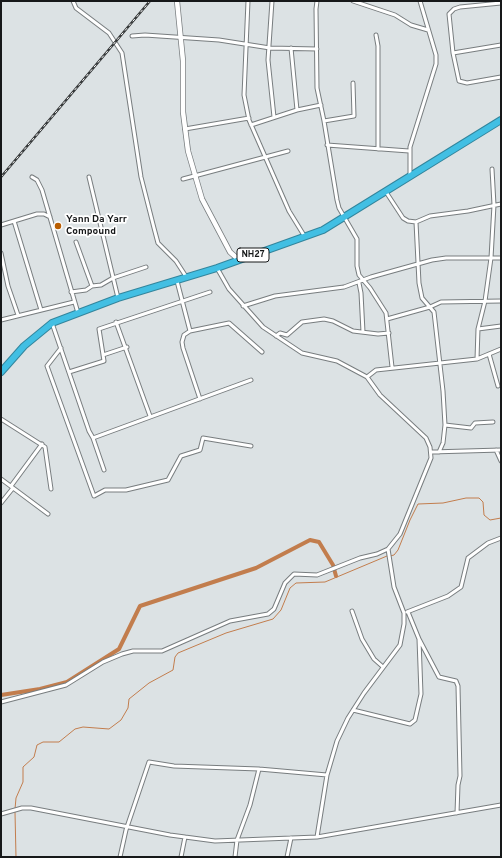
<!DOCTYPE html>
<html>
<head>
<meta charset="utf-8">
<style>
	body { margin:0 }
	#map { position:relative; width:502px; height:858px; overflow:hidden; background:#dce2e4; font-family:Overpass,sans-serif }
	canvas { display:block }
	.frame { position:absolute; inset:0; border:2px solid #161819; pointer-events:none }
</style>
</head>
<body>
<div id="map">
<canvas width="502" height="858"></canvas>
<div class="frame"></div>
</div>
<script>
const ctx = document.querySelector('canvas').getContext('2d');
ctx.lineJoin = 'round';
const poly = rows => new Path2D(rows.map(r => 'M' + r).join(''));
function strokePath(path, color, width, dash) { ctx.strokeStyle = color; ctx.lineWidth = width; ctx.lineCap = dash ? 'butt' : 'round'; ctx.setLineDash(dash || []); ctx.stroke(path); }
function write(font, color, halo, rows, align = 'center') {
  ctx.font = font + ' Overpass,sans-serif'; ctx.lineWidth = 3.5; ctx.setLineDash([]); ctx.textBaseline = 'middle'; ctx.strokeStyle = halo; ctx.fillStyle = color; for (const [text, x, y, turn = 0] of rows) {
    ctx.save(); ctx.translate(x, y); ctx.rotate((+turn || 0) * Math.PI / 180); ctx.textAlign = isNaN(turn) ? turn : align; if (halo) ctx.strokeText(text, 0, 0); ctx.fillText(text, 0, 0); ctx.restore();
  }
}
const stream = poly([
	[390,556,394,555,398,550,410,520,418,504,443,503,466,498,479,498,483,502,484,515,490,520,501,518],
	[15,809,16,798,23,782,23,767,34,757,37,745,43,742,59,742,75,729,83,727,109,729,121,720,128,708,129,699,149,683,173,670,175,657,178,653,226,633,273,619,281,610,290,588,296,583,325,582,387,556],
	[15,812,16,857]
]);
const canal = poly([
	[1,695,40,689,67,682,119,649,140,606,256,568,310,540,319,542,333,565,336,576]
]);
const street = poly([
	[73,1,76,8,109,33,122,53,141,177,154,228,158,243,176,261,187,278],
	[248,1,244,95,249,120,289,211,305,237],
	[272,1,268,60,274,117],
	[317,1,316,9,317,88,324,121,337,200,339,208,357,239,357,266,359,275,370,288,386,313,392,367],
	[353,1,395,15,411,25,428,30],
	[501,3,460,7,454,9,449,14,453,53,459,81,467,83,501,77],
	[376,35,378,46,378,149],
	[132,36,145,35,219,40,270,48,317,49],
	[291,48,297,110],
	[453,53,501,45],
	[324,121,354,116,353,83],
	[251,125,297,110,321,105],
	[185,129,249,118],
	[327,145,409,151],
	[32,177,37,180,42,190,78,313],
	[89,177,118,298],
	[410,177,410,147,436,64,436,55,420,1],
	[183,179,288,151],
	[386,192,403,218,408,221,416,222,430,216,468,211,501,204],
	[14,221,41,310],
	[416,222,419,283,422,298,434,312,443,391,445,425,443,443,439,452],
	[1,225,37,214,44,214,50,217],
	[76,242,92,286,101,285,113,278,146,267],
	[1,253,8,286,18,315],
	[177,281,190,331],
	[359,283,361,293,363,332],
	[71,292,86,290,92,286],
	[243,306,275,296,344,287,371,277,432,260,446,258,501,258],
	[387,319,430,307,441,302,501,301],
	[1,320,74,302],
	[116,322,150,416],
	[52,323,89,431,93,438,104,470],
	[478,329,501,326],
	[276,336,280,333,287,335,302,322,324,319,333,321,353,331,378,334,389,333],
	[61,348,47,366,94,496,105,490,126,490,168,480,181,456,200,450,203,438,251,446],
	[489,354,498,386],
	[103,355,127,347],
	[477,359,478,329,485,301,491,258,494,205,492,169],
	[69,372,104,361,99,329,210,292],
	[367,377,376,370,477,359,501,349],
	[200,399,183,348,182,342,184,335,190,331,229,323,262,352],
	[1,419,45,447,51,489],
	[445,425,471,428,475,423,493,422],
	[93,438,251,380],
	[496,450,501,461],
	[431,452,501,450],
	[1,479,48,514],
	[11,486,42,444],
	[1,503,13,488],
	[352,611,362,639,374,659,383,667],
	[407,612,448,596,461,587,468,558,488,543,501,538],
	[419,639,439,677,456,681,458,686,460,776,458,785,457,813],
	[1,702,66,685,103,662,122,654,133,651,162,651,230,621,268,614,274,609,285,583,294,574,317,575,360,558,377,554,388,549,400,534,431,458,430,447,426,438,380,395,367,377,337,361,302,353,263,327,229,289,217,268],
	[353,710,410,724,415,720,421,694,419,639,408,612],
	[1,814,22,808,31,808,170,835,215,841,317,837,501,805],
	[317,837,327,775,337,741,348,718,364,693,400,645,404,624,404,613,394,587,388,549],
	[120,857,126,830,149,762,174,766,259,769,327,775],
	[181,857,185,837],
	[235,857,237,840,250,805,259,769],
	[287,857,291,838]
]);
const secondary = poly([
	[177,1,183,61,183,112,188,151,202,199,230,252,239,260]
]);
const highway = poly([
	[1,372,24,346,52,323,118,298,217,268,323,230,501,120]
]);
const rail = poly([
	[1,177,150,1]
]);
const markers = [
	[58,226,4,"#b95e02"]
];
const shields = [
	[253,255,32]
];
const shieldNames = [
	["NH27",253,255]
];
const poiNames = [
	["Yann Da Yarr",66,220],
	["Compound",66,232]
];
strokePath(stream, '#c27d4d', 1);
strokePath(canal, '#c27d4d', 4);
strokePath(street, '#787d7f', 5);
strokePath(secondary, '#787d7f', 6);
strokePath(highway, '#33859c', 8);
strokePath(street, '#fff', 3);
strokePath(secondary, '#fff', 4.5);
strokePath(highway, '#42bfe3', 6);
strokePath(rail, '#353839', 2.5);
strokePath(rail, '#fff', 1, [3]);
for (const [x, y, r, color] of markers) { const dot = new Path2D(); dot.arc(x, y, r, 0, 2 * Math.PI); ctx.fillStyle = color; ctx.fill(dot); strokePath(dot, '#fff', 1.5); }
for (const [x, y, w] of shields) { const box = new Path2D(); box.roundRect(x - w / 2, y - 7, w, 14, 3); ctx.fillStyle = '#fff'; ctx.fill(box); strokePath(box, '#161819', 1); }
write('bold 9px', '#161819', null, shieldNames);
write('bold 10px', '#161819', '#fff', poiNames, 'left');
</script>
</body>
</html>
